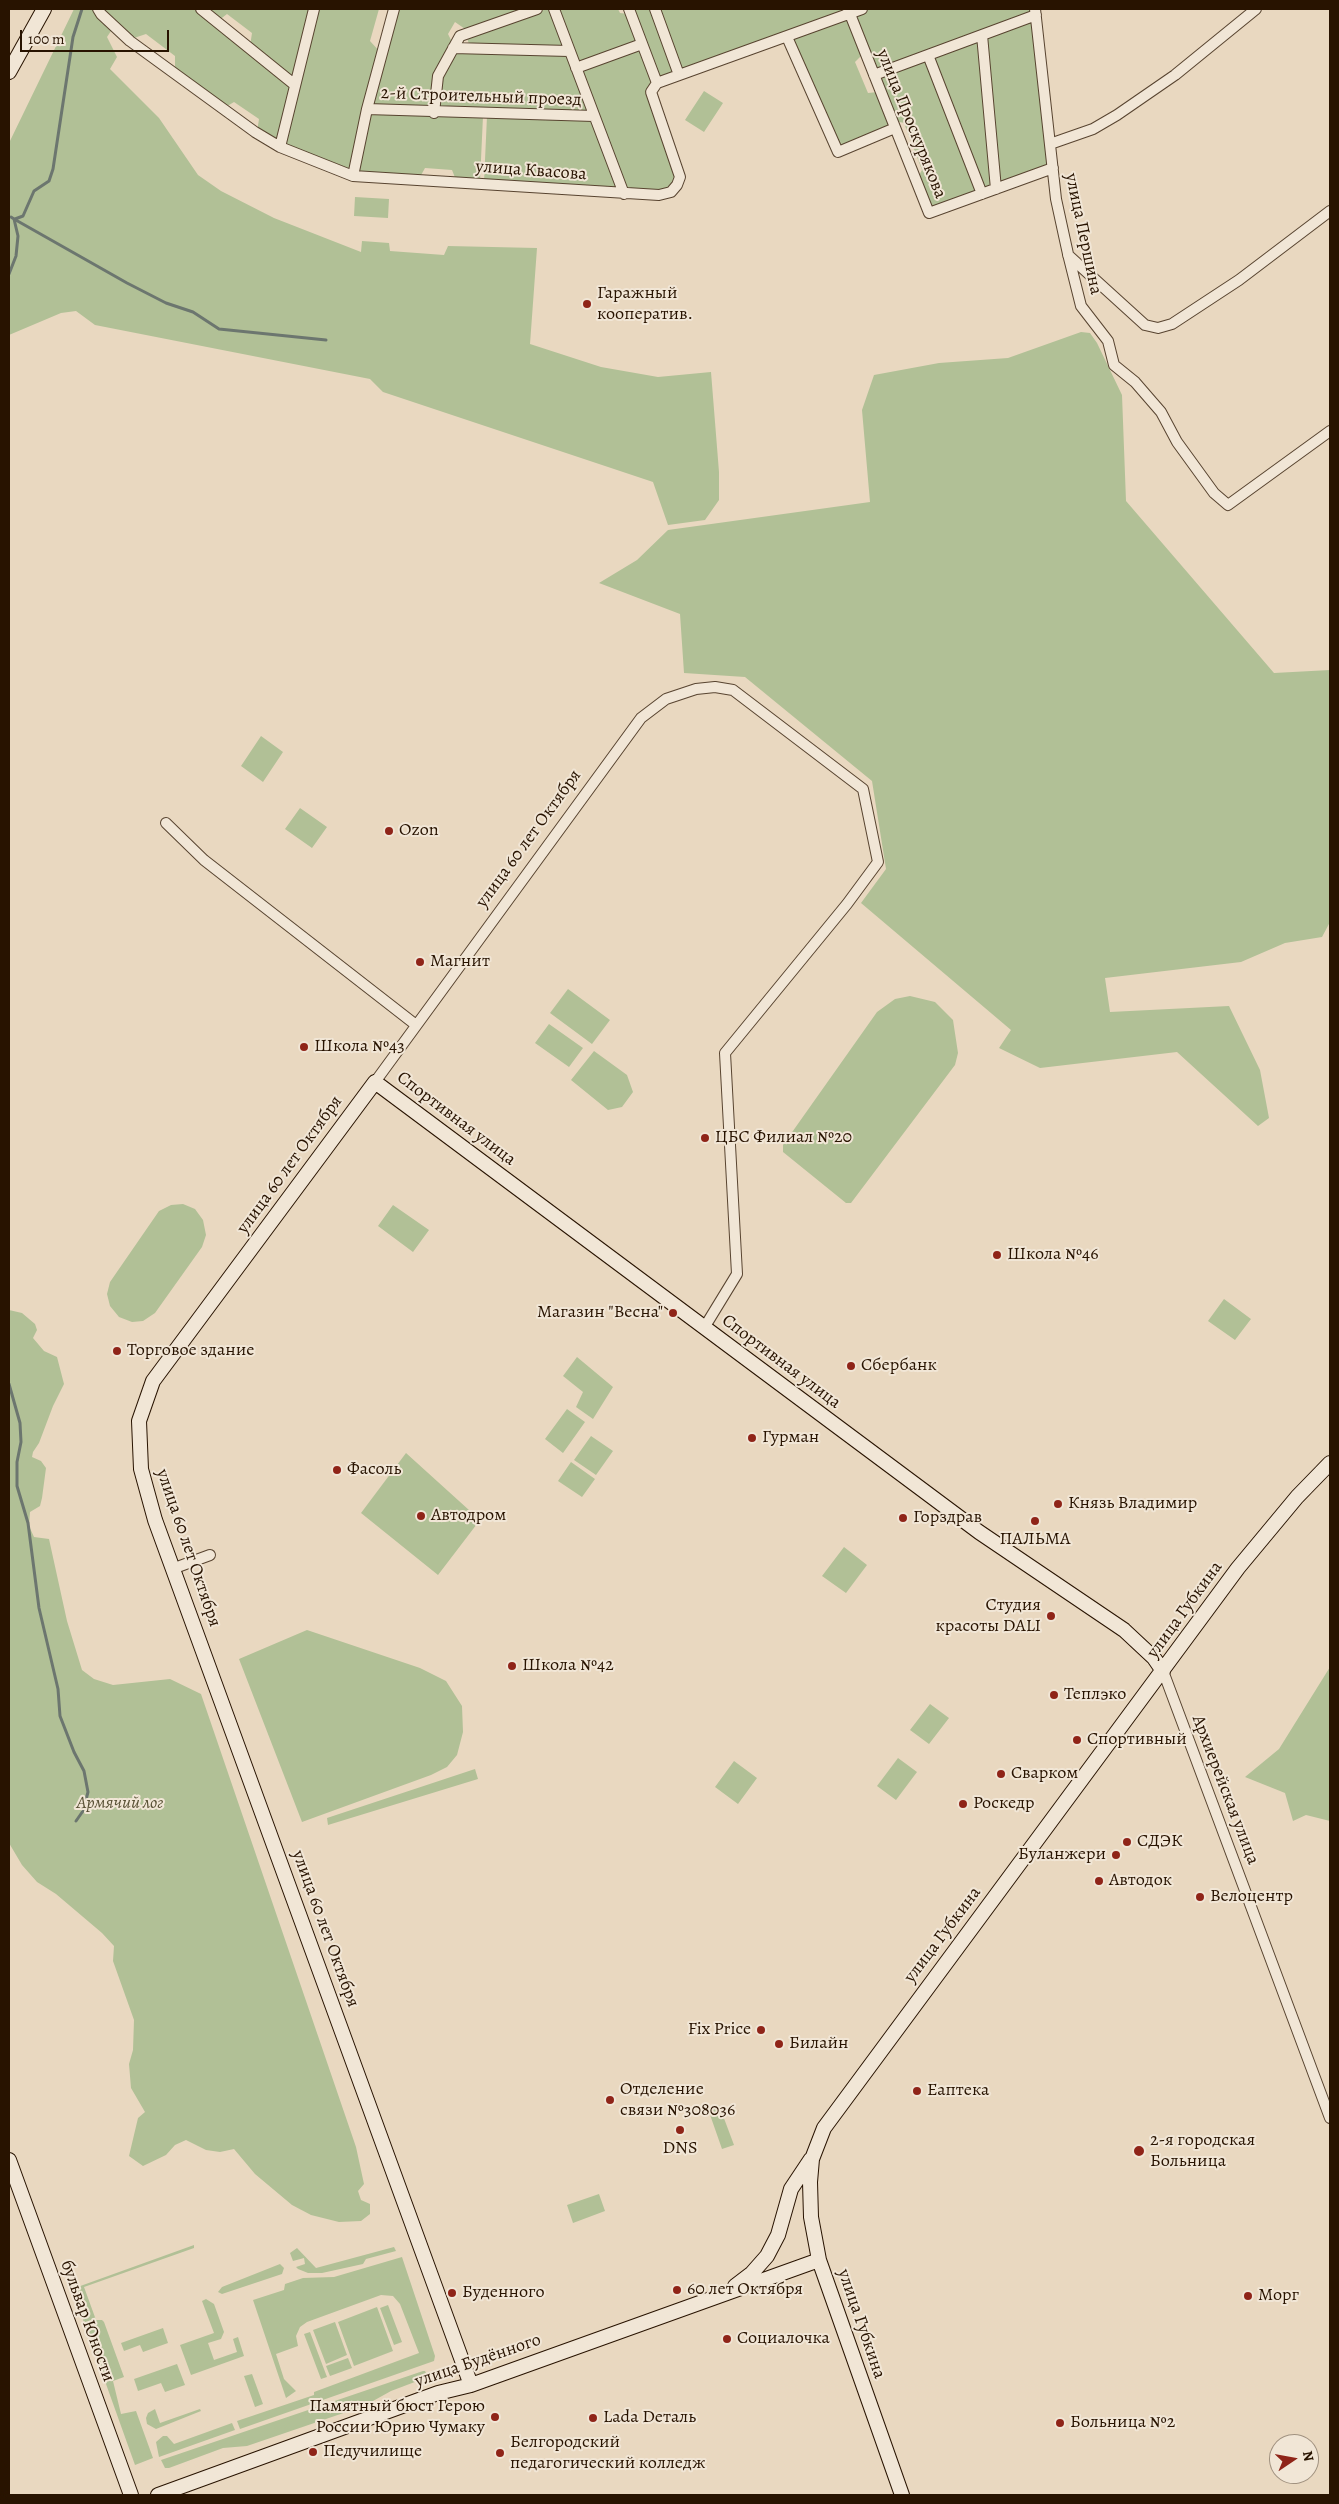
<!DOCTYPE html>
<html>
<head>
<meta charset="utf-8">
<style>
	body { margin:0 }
	#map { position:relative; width:1339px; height:2504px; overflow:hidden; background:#e9d8c0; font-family:Alegreya,serif }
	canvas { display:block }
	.frame { position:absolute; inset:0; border:10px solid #281300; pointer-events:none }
	.north { position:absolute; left:1269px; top:2434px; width:50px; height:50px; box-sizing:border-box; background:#f1e6d6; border:1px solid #a19280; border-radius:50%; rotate:78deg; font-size:14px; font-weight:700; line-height:20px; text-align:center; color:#281300 }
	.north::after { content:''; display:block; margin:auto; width:18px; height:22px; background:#8f2418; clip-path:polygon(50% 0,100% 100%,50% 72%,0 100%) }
	.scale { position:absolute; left:20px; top:30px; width:149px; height:22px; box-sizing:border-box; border:2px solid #281300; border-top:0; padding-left:6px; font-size:15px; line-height:18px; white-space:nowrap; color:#281300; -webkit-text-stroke:4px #f1e6d6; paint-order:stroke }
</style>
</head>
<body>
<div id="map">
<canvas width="1339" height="2504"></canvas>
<div class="frame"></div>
<div class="north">N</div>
<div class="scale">100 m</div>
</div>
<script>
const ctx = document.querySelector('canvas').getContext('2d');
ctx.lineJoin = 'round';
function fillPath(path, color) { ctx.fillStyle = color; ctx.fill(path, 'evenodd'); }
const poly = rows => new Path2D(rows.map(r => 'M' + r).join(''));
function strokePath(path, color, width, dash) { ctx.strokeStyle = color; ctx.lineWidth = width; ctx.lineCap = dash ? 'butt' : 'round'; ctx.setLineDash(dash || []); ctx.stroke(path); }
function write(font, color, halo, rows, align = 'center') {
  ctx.font = font + ' Alegreya,serif'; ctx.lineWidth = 4; ctx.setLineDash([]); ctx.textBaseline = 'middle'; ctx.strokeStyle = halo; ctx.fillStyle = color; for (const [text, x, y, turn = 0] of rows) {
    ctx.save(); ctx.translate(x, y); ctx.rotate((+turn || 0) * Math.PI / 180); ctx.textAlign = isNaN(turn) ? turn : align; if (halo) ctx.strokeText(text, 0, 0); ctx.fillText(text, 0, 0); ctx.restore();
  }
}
const green = poly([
	[74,9,97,9,113,28,107,37,117,57,110,69,159,118,198,175,221,191,274,218,361,252,362,241,389,243,390,251,444,255,448,246,537,248,530,344,601,367,658,377,711,372,719,472,719,500,705,520,668,525,653,482,383,392,370,379,95,325,76,311,61,313,9,335,9,143],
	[100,9,199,9,294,85,279,145,257,132,259,119,234,102,224,108,175,72,175,56,146,34,131,39],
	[204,9,310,9,295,83,250,46,252,33,227,14,218,21],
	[317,9,379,9,370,41,381,53,351,171,284,145],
	[395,9,532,9,468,31,455,22,448,34,453,44,432,111,369,108],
	[546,9,551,9,566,47,469,44,467,38],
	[557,9,618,9,620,13,628,14,639,42,578,64],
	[631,9,653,9,677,74,658,81],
	[662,9,845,9,846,12,680,73,657,10],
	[868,9,1032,9,1033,13,876,72,853,15],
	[848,16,863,54,855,62,868,93,878,92,892,127,840,148,790,38],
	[1034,18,1049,167,997,186,984,37],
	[979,40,992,188,984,191,934,57],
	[641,47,654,83,649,92,678,177,670,191,625,190,580,69],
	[455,50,569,54,591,114,436,111,440,76],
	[927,57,979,193,931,209,918,177,922,170,904,123,896,121,878,76],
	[704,91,723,103,704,132,685,120],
	[369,112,483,116,480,181,456,180,452,170,425,168,420,177,356,173],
	[487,116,593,118,620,190,484,182],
	[355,197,389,199,388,218,354,216],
	[1081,332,1090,333,1097,343,1122,395,1126,501,1274,673,1330,670,1330,922,1322,937,1285,943,1241,962,1105,978,1110,1012,1229,1006,1260,1070,1269,1118,1258,1126,1177,1052,1040,1068,999,1048,1011,1030,861,903,886,869,872,781,745,677,684,673,680,614,599,583,637,560,668,530,870,502,862,410,874,375,939,363,1008,358],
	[261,736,283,752,263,782,241,766],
	[300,808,327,827,312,848,285,829],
	[568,989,610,1020,592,1044,550,1013],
	[910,996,935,1002,953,1020,958,1053,955,1065,851,1203,846,1203,783,1152,783,1145,877,1012,895,999],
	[549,1024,583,1048,569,1067,535,1043],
	[594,1051,627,1075,633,1092,622,1107,608,1110,571,1080],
	[183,1204,195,1209,203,1220,206,1235,202,1247,155,1313,143,1321,132,1322,119,1317,110,1306,107,1294,110,1282,159,1211,171,1205],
	[393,1205,429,1230,413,1252,378,1226],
	[1224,1299,1251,1319,1235,1340,1208,1321],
	[9,1310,22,1313,35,1324,37,1330,33,1338,44,1351,57,1357,64,1384,53,1406,39,1443,33,1452,32,1457,41,1461,46,1468,42,1498,40,1506,30,1512,29,1526,34,1537,49,1539,67,1621,82,1670,94,1679,113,1685,170,1679,201,1694,356,2147,364,2184,358,2191,361,2200,370,2204,370,2214,361,2221,339,2222,311,2215,292,2205,255,2174,234,2149,220,2152,206,2150,186,2140,175,2145,166,2155,143,2166,129,2156,138,2118,145,2112,131,2088,129,2064,133,2050,134,2020,113,1961,114,1946,102,1933,56,1894,37,1882,22,1865,9,1843],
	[577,1357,613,1387,593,1419,576,1407,583,1392,563,1376],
	[567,1409,585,1422,563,1453,545,1439],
	[591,1436,613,1451,596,1475,574,1460],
	[406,1453,480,1520,438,1575,361,1513],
	[571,1462,595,1479,582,1497,558,1481],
	[844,1547,867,1565,846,1593,822,1576],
	[307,1630,420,1668,446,1681,462,1706,463,1732,457,1755,447,1767,431,1775,302,1822,239,1659],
	[1330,1667,1330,1821,1306,1815,1293,1821,1285,1793,1245,1777,1279,1749],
	[930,1704,949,1718,929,1744,910,1730],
	[898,1758,917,1772,896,1800,877,1786],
	[734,1761,757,1778,738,1804,715,1787],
	[475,1769,478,1779,328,1825,327,1818],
	[719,2105,734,2145,722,2149,708,2109],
	[599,2194,605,2211,573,2223,567,2205],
	[194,2245,194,2248,84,2287,96,2320,102,2320,104,2322,124,2377,113,2381,121,2414,136,2411,153,2458,135,2465,72,2289],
	[394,2247,396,2251,366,2259,363,2264,322,2273,308,2273,298,2269,296,2267,305,2264,304,2258,293,2261,290,2253,297,2248,316,2268],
	[402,2257,435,2356,434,2361,240,2429,237,2421,314,2395,314,2392,419,2353,400,2304,393,2296,381,2295,307,2322,300,2327,296,2336,298,2346,276,2354,284,2379,296,2391,286,2398,253,2300,284,2290,285,2284,303,2278,334,2277],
	[280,2264,284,2268,282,2274,222,2294,218,2292,222,2287],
	[206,2299,214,2304,224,2332,221,2339,208,2343,214,2360,237,2352,233,2339,238,2337,244,2356,191,2375,180,2345,214,2333,202,2301],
	[388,2305,402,2342,394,2345,380,2308],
	[377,2307,393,2351,354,2366,338,2322],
	[335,2322,347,2355,326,2364,313,2330],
	[163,2328,168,2343,143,2352,140,2345,124,2351,121,2343],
	[310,2332,327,2377,321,2379,304,2334],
	[348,2358,352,2368,330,2376,326,2366],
	[177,2364,185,2385,165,2392,161,2383,138,2391,134,2379],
	[423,2371,425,2371,428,2377,391,2391,364,2406,247,2446,223,2448,169,2468,165,2468,161,2460],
	[252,2374,263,2404,255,2407,244,2376],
	[155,2409,160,2423,200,2409,201,2411,156,2429,147,2424,146,2418,148,2413],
	[232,2423,235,2430,159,2457,156,2442,163,2436,167,2436,174,2444]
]);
const stream = poly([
	[14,219,127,283,166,303,193,312,219,329,326,340],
	[15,219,23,216,34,191,49,181,53,169,73,37,82,9],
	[9,274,16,256,18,236,14,219,11,217],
	[9,1384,20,1423,21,1442,17,1462,17,1486,28,1523,39,1608,58,1689,60,1716,74,1752,84,1771,88,1792,83,1811,76,1821]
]);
const street = poly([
	[98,9,101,14,130,41,255,132,280,147,353,176,659,195,671,192,677,185,680,177,651,92,657,83,862,9],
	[201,9,295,85],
	[554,9,624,194],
	[629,9,657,83],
	[655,9,679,75],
	[848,9,929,213,1053,168],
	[1035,9,1056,199,1068,254,1081,306,1108,341,1114,365,1135,382,1161,412,1177,442,1214,493,1228,505,1330,431],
	[982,35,996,189],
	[787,37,838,152,895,128],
	[453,48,569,51],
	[928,55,982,194],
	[576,68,642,44],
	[874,75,1036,15],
	[367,109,594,116],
	[434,113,438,76,460,36,537,9],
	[1050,144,1093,129,1117,115,1175,75,1256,9],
	[280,147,314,9],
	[353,176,367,109,394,9],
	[1068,255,1145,325,1158,328,1172,324,1239,280,1330,211],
	[166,823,204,860,416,1025],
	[375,1082,641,718,666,699,696,689,715,687,733,690,863,789,878,862,847,904,725,1053,737,1274,704,1328],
	[172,1569,210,1555],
	[1163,1671,1330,2118]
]);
const secondary = poly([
	[9,72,44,9],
	[9,2160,131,2495],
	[735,2286,752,2273,767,2256,778,2235,791,2189,811,2159],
	[471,2385,155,1520,141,1469,139,1421,153,1381,375,1082,979,1532,1124,1630,1154,1658,1163,1671],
	[158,2495,438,2393,471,2385,819,2260],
	[902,2495,819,2260,811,2217,810,2182,812,2159,824,2128,1238,1568,1297,1497,1330,1463]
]);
const markers = [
	[587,304,5,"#8f2418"],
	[389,831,5,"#8f2418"],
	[420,962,5,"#8f2418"],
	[304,1047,5,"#8f2418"],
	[705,1138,5,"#8f2418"],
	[997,1255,5,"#8f2418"],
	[673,1313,5,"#8f2418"],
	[117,1351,5,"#8f2418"],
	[851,1366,5,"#8f2418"],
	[752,1438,5,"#8f2418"],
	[337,1470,5,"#8f2418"],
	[1058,1504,5,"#8f2418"],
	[421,1516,5,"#8f2418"],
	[903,1518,5,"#8f2418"],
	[1035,1521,5,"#8f2418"],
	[1051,1616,5,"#8f2418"],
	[512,1666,5,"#8f2418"],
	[1054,1695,5,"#8f2418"],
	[1077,1740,5,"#8f2418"],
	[1001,1774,5,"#8f2418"],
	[963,1804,5,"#8f2418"],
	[1127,1842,5,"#8f2418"],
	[1116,1855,5,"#8f2418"],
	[1099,1881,5,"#8f2418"],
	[1200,1897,5,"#8f2418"],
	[761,2030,5,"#8f2418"],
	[779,2044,5,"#8f2418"],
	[917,2091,5,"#8f2418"],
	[610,2100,5,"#8f2418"],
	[680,2130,5,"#8f2418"],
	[1139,2151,6,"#8f2418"],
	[677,2290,5,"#8f2418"],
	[452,2293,5,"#8f2418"],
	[1248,2296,5,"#8f2418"],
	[727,2339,5,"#8f2418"],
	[495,2417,5,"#8f2418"],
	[593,2418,5,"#8f2418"],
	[1060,2423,5,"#8f2418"],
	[313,2452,5,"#8f2418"],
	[500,2453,5,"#8f2418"]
];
const streetNames = [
	["2-й Строительный проезд",481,97,2],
	["улица Проскурякова",911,124,68],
	["улица Квасова",531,171,4],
	["улица Першина",1083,234,78],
	["улица 60 лет Октября",529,839,-54],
	["Спортивная улица",456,1119,37],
	["улица 60 лет Октября",290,1165,-54],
	["Спортивная улица",781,1362,37],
	["улица 60 лет Октября",188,1548,71],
	["улица Губкина",1185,1610,-54],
	["Архиерейская улица",1225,1790,69],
	["улица 60 лет Октября",325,1929,70],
	["улица Губкина",943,1935,-53],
	["бульвар Юности",87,2321,70],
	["улица Губкина",861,2324,71],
	["улица Будённого",478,2361,-19]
];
const poiNames = [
	["Гаражный",597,294],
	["кооператив.",597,315],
	["Ozon",399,831],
	["Магнит",430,962],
	["Школа №43",314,1047],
	["ЦБС Филиал №20",715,1138],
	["Школа №46",1007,1255],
	["Магазин \"Весна\"",663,1313,"right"],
	["Торговое здание",127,1351],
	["Сбербанк",861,1366],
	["Гурман",762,1438],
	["Фасоль",347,1470],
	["Князь Владимир",1068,1504],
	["Автодром",431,1516],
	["Горздрав",913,1518],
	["ПАЛЬМА",1035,1540,"center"],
	["Студия",1041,1606,"right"],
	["красоты DALI",1041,1627,"right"],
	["Школа №42",522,1666],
	["Теплэко",1064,1695],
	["Спортивный",1087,1740],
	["Сварком",1011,1774],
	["Роскедр",973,1804],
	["СДЭК",1137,1842],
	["Буланжери",1106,1855,"right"],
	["Автодок",1109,1881],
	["Велоцентр",1210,1897],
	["Fix Price",751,2030,"right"],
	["Билайн",789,2044],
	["Отделение",620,2090],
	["связи №308036",620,2111],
	["Еаптека",927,2091],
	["2-я городская",1150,2141],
	["Больница",1150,2162],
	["DNS",680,2149,"center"],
	["60 лет Октября",687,2290],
	["Буденного",462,2293],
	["Морг",1258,2296],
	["Социалочка",737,2339],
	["Памятный бюст Герою",485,2407,"right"],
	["России Юрию Чумаку",485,2428,"right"],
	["Lada Dеталь",603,2418],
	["Больница №2",1070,2423],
	["Белгородский",510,2443],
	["педагогический колледж",510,2464],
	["Педучилище",323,2452]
];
const parkNames = [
	["Армячий лог",120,1804]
];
fillPath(green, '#b1c096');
strokePath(stream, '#6c766f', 3);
strokePath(street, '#584430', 12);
strokePath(secondary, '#281300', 16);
strokePath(street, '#f1e6d6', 10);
strokePath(secondary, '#f1e6d6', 14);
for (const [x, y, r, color] of markers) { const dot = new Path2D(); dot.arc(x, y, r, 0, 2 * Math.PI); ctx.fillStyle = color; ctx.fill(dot); strokePath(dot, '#f1e6d6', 2); }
write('18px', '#281300', '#f1e6d6', streetNames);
write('18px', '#281300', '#f1e6d6', poiNames, 'left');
write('italic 18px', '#585034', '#f1e6d6', parkNames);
</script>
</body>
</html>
